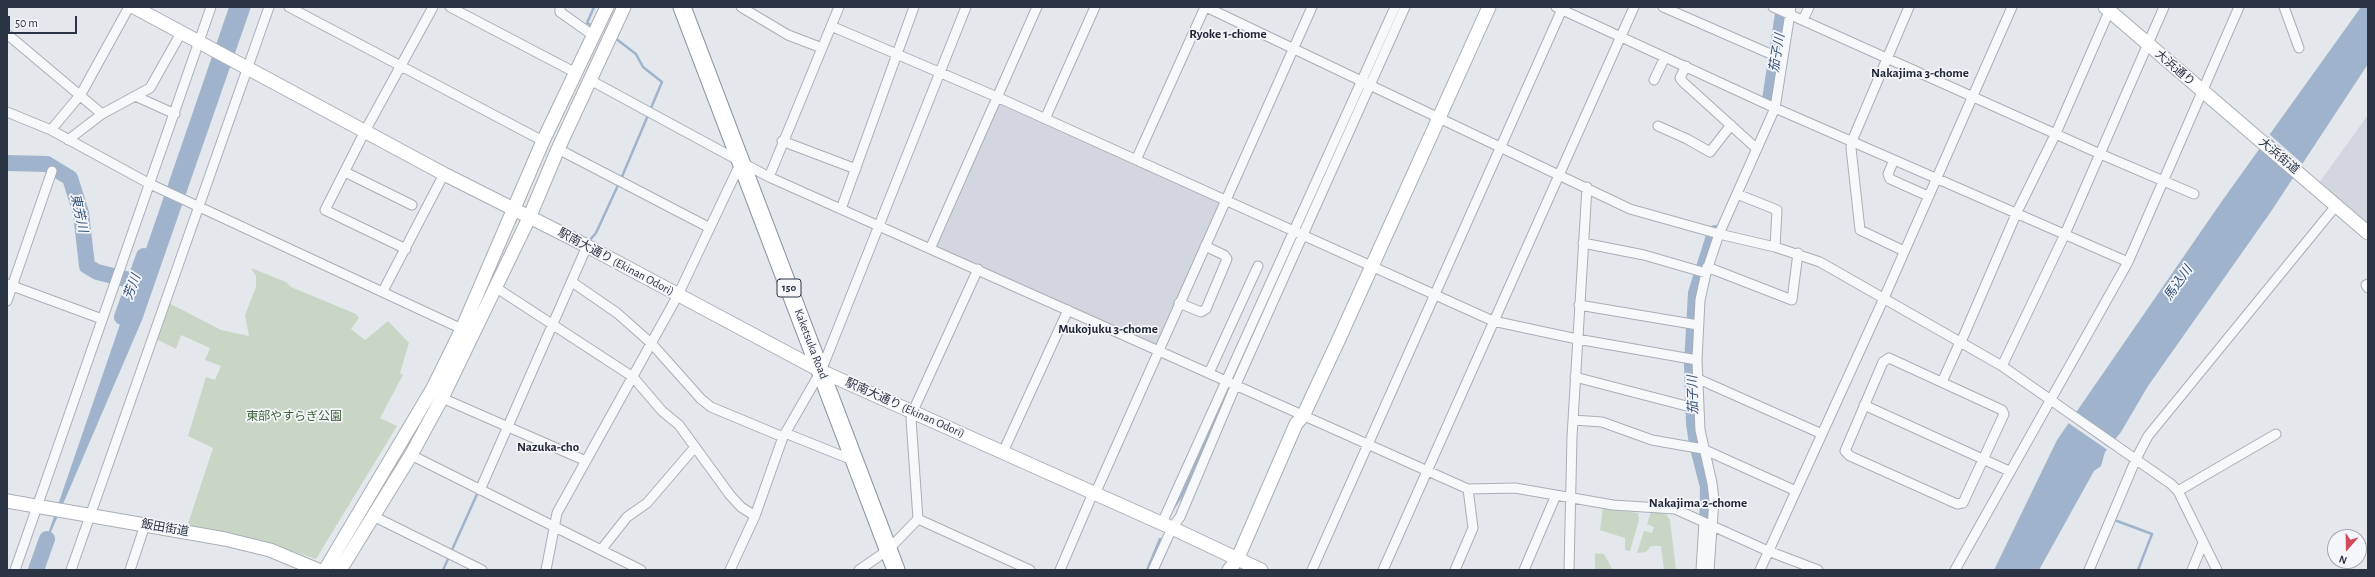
<!DOCTYPE html>
<html>
<head>
<meta charset="utf-8">
<style>
	body { margin:0 }
	#map { position:relative; width:2375px; height:577px; overflow:hidden; background:#e4e7ec; font-family:"Alegreya Sans",sans-serif }
	canvas { display:block }
	.frame { position:absolute; inset:0; border:8px solid #2b3445; pointer-events:none }
	.north { position:absolute; left:2327px; top:529px; width:40px; height:40px; box-sizing:border-box; background:#f4f6f9; border:1px solid #a4a8b1; border-radius:50%; rotate:200deg; font-size:11px; font-weight:700; line-height:16px; text-align:center; color:#2b3445 }
	.north::after { content:''; display:block; margin:auto; width:14px; height:18px; background:#d1495b; clip-path:polygon(50% 0,100% 100%,50% 72%,0 100%) }
	.scale { position:absolute; left:8px; top:16px; width:69px; height:18px; box-sizing:border-box; border:2px solid #2b3445; border-top:0; padding-left:5px; font-size:12px; line-height:14px; white-space:nowrap; color:#2b3445; -webkit-text-stroke:3px #f4f6f9; paint-order:stroke }
</style>
</head>
<body>
<div id="map">
<canvas width="2375" height="577"></canvas>
<div class="frame"></div>
<div class="north">N</div>
<div class="scale">50 m</div>
</div>
<script>
const ctx = document.querySelector('canvas').getContext('2d');
ctx.lineJoin = 'round';
function fillPath(path, color) { ctx.fillStyle = color; ctx.fill(path, 'evenodd'); }
const poly = rows => new Path2D(rows.map(r => 'M' + r).join(''));
function strokePath(path, color, width, dash) { ctx.strokeStyle = color; ctx.lineWidth = width; ctx.lineCap = dash ? 'butt' : 'round'; ctx.setLineDash(dash || []); ctx.stroke(path); }
function write(font, color, halo, rows, align = 'center') {
  ctx.font = font + ' "Alegreya Sans","Noto Sans JP",sans-serif'; ctx.lineWidth = 3.5; ctx.setLineDash([]); ctx.textBaseline = 'middle'; ctx.strokeStyle = halo; ctx.fillStyle = color; for (const [text, x, y, turn = 0] of rows) {
    ctx.save(); ctx.translate(x, y); ctx.rotate((+turn || 0) * Math.PI / 180); ctx.textAlign = isNaN(turn) ? turn : align; if (halo) ctx.strokeText(text, 0, 0); ctx.fillText(text, 0, 0); ctx.restore();
  }
}
const built = poly([
	[999,104,1220,203,1156,346,934,246],
	[2368,115,2368,223,2319,183]
]);
const green = poly([
	[251,268,286,282,291,287,356,314,359,318,351,329,365,340,388,321,409,343,400,373,403,375,380,418,397,426,316,559,255,539,187,527,213,448,188,436,206,377,215,380,221,366,205,360,210,348,181,335,176,349,156,339,169,303,221,330,249,336,245,315,256,287,256,276],
	[1603,508,1638,513,1639,520,1630,551,1625,550,1625,538,1600,530],
	[1651,512,1666,514,1670,520,1676,570,1664,570,1661,546,1651,546,1646,552,1637,553,1644,531,1652,533,1654,527,1647,524],
	[1595,553,1604,554,1613,570,1595,570]
]);
const water = poly([
	[229,7,251,7,142,320,39,560],
	[2361,7,2368,7,2368,64,2270,213,2148,386,2121,432,2105,452,2101,466,2094,471,2039,570,1994,570,2057,440,2222,201]
]);
const pier = poly([
	[2268,133,2304,165,2303,167,2267,135],
	[2069,419,2111,449,2109,451,2067,422]
]);
const stream = poly([
	[593,26,587,23,594,7],
	[615,38,636,54,643,67,662,82,621,179],
	[1367,81,1385,40],
	[1307,214,1365,85],
	[588,242,596,233,619,183],
	[1172,510,1181,497,1290,253],
	[2117,521,2152,534,2138,570],
	[443,570,478,492],
	[1147,570,1160,539]
]);
const river = poly([
	[1770,100,1784,7],
	[7,163,47,164,70,178,81,213,87,266,97,272,134,281],
	[122,317,144,256],
	[1707,530,1708,487,1697,444,1694,423,1692,364,1696,293,1715,233],
	[36,570,47,539]
]);
const street = poly([
	[289,7,543,141],
	[450,7,576,73],
	[560,7,560,12,594,36],
	[741,7,788,35,822,48],
	[1206,7,1630,209,1719,234,1775,247,1820,262,2002,366,2171,484,2178,491],
	[1556,7,1775,108,2128,262],
	[1663,7,1782,59],
	[1773,7,2098,153,2194,194],
	[2284,7,2299,48],
	[1803,20,1809,7],
	[831,26,997,97,1493,321,1577,339,1697,360,1700,430,1712,483,1714,500,1709,570],
	[7,34,102,114],
	[1686,66,1680,78,1683,82,1757,149],
	[590,80,769,177,1468,489,1515,488,1613,505,1675,509,1768,551,1818,570],
	[1654,80,1665,57],
	[135,96,175,114],
	[7,112,51,130,150,184,462,329],
	[1045,119,1095,7],
	[1658,126,1687,139,1710,152,1731,125],
	[51,130,81,94,129,7],
	[68,140,102,114,150,88,181,33],
	[782,141,856,169],
	[558,149,710,228],
	[1136,160,1205,7],
	[1894,160,1888,174,1890,179,1928,196],
	[345,172,412,205],
	[769,177,839,7],
	[1737,194,1777,210,1775,247],
	[841,209,914,7],
	[1583,243,1644,255,1706,273],
	[406,249,325,210,365,131,433,7],
	[930,249,1037,7],
	[1904,251,1860,230,1851,148,1852,141,1909,7],
	[1707,267,1792,300,1798,253],
	[572,282,617,313,652,344,701,399,711,407,783,437],
	[7,284,102,319],
	[2368,284,2366,285,2368,288],
	[495,287,633,377,662,411,679,425,730,495,741,507,755,516],
	[383,291,444,174],
	[7,301,52,171],
	[1179,303,1201,312,1206,309,1227,259,1224,255,1205,246],
	[1579,305,1698,325],
	[1961,342,2017,212,2056,133,2111,7],
	[1889,358,2002,410,2004,414,1963,503,1957,504,1850,456,1845,451,1883,362,1889,358],
	[1697,360,1700,300,1706,273,1719,234,1775,108,1791,7],
	[2002,366,2065,234,2164,7],
	[1209,373,1258,266],
	[1575,377,1698,409],
	[1696,378,1822,434],
	[1942,382,1960,342],
	[442,398,586,461],
	[1864,405,2009,471],
	[1573,420,1602,422,1652,440,1703,449,1796,491],
	[785,433,855,461],
	[1003,452,1068,310],
	[411,455,641,570],
	[480,490,587,246],
	[1095,494,1312,7],
	[373,516,482,570],
	[918,519,1030,570],
	[1162,523,1395,7],
	[601,550,627,517,647,503,695,447],
	[15,570,211,7],
	[71,570,269,7],
	[130,570,145,525],
	[546,570,557,513,678,295,741,162],
	[730,570,755,516,783,437,821,371,966,7],
	[859,570,888,550,918,519,911,419,913,411,978,269],
	[1060,570,1093,493],
	[1153,570,1172,528,1180,517,1237,382,1405,7],
	[1312,570,1563,7],
	[1383,570,1634,7],
	[1455,570,1473,528,1468,489],
	[1524,570,1556,495],
	[1569,570,1572,437,1587,187],
	[1701,570,1704,522],
	[1760,570,1884,298,2012,7],
	[1955,570,2128,262,2239,7],
	[2089,570,2136,459,2148,436,2335,207],
	[2192,570,2203,543],
	[2217,570,2178,491,2276,434]
]);
const secondary = poly([
	[134,7,444,174,587,246,821,371,1172,528,1261,570],
	[2105,7,2368,233],
	[7,501,225,539,270,550,318,570],
	[325,570,433,388,462,329,543,141,607,7],
	[340,570,411,455,442,398,529,218,558,149,624,7],
	[1229,570,1237,560,1296,424,1303,416,1339,339,1489,7]
]);
const highway = poly([
	[682,7,896,570]
]);
const shields = [
	[789,288,24]
];
const shieldNames = [
	["150",789,288]
];
const streetNames = [
	["大浜通り",2175,68,41],
	["大浜街道",2279,156,40],
	["駅南大通り (Ekinan Odori)",616,262,28],
	["Kaketsuka Road",811,344,69],
	["駅南大通り (Ekinan Odori)",905,408,24],
	["飯田街道",165,528,10]
];
const parkNames = [
	["東部やすらぎ公園",294,416]
];
const neighbourhoodNames = [
	["Ryoke 1-chome",1228,34],
	["Nakajima 3-chome",1920,73],
	["Mukojuku 3-chome",1108,329],
	["Nazuka-cho",548,447],
	["Nakajima 2-chome",1698,503]
];
const waterNames = [
	["茄子川",1777,53,-81],
	["東芳川",79,213,78],
	["馬込川",2178,283,-55],
	["芳川",132,287,-70],
	["茄子川",1693,395,-92]
];
fillPath(built, '#d2d6de');
fillPath(green, '#c9d6c5');
fillPath(water, '#9fb4cc');
fillPath(pier, '#e4e7ec');
strokePath(stream, '#9fb4cc', 2.5);
strokePath(river, '#9fb4cc', 16);
strokePath(street, '#a9aeb7', 11);
strokePath(secondary, '#a9aeb7', 15);
strokePath(highway, '#8b94a3', 19);
strokePath(street, '#f7f8fa', 9);
strokePath(secondary, '#fff', 13);
strokePath(highway, '#fff', 17);
for (const [x, y, w] of shields) { const box = new Path2D(); box.roundRect(x - w / 2, y - 9, w, 18, 3); ctx.fillStyle = '#f4f6f9'; ctx.fill(box); strokePath(box, '#2b3445', 1); }
write('bold 11px', '#2b3445', null, shieldNames);
write('12px', '#2b3445', '#f4f6f9', streetNames);
write('12px', '#3f6138', '#f4f6f9', parkNames);
write('bold 13px', '#1d2536', '#f4f6f9', neighbourhoodNames);
write('italic 13px', '#34527a', '#f4f6f9', waterNames);
</script>
</body>
</html>
